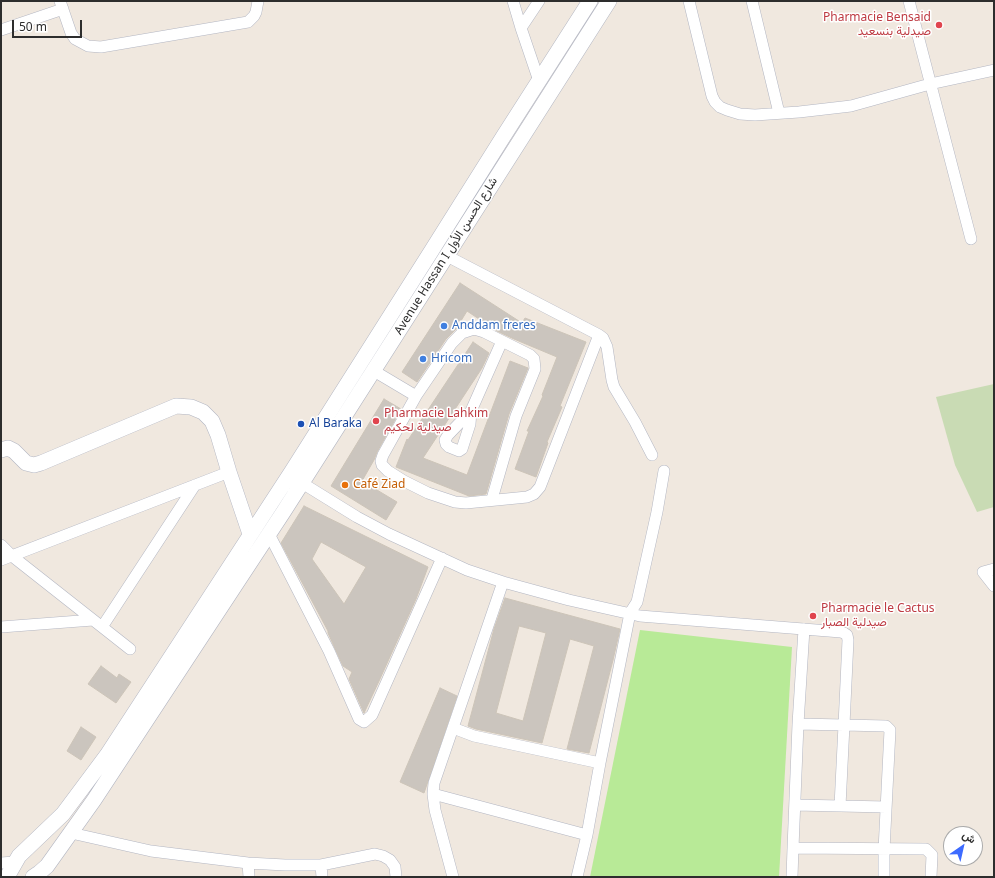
<!DOCTYPE html>
<html>
<head>
<meta charset="utf-8">
<style>
	body { margin:0 }
	#map { position:relative; width:995px; height:878px; overflow:hidden; background:#f0e8df; font-family:"Noto Sans",Vazirmatn,sans-serif }
	canvas { display:block }
	.frame { position:absolute; inset:0; border:2px solid #2d2d2d; pointer-events:none }
	.north { position:absolute; left:943px; top:826px; width:40px; height:40px; box-sizing:border-box; background:#fff; border:1px solid #ababab; border-radius:50%; rotate:34deg; font-size:11px; font-weight:700; line-height:16px; text-align:center; color:#2d2d2d }
	.north::after { content:''; display:block; margin:auto; width:14px; height:18px; background:#3d6bff; clip-path:polygon(50% 0,100% 100%,50% 72%,0 100%) }
	.scale { position:absolute; left:12px; top:20px; width:70px; height:18px; box-sizing:border-box; border:2px solid #2d2d2d; border-top:0; padding-left:5px; font-size:12px; line-height:14px; white-space:nowrap; color:#2d2d2d; -webkit-text-stroke:3px #fff; paint-order:stroke }
</style>
</head>
<body>
<div id="map">
<canvas width="995" height="878"></canvas>
<div class="frame"></div>
<div class="north">ش</div>
<div class="scale">50 m</div>
</div>
<script>
const ctx = document.querySelector('canvas').getContext('2d');
ctx.lineJoin = 'round';
function fillPath(path, color) { ctx.fillStyle = color; ctx.fill(path, 'evenodd'); }
const poly = rows => new Path2D(rows.map(r => 'M' + r).join(''));
function strokePath(path, color, width, dash) { ctx.strokeStyle = color; ctx.lineWidth = width; ctx.lineCap = dash ? 'butt' : 'round'; ctx.setLineDash(dash || []); ctx.stroke(path); }
function write(font, color, halo, rows, align = 'center') {
  ctx.font = font + ' "Noto Sans",Vazirmatn,sans-serif'; ctx.lineWidth = 3; ctx.setLineDash([]); ctx.textBaseline = 'middle'; ctx.strokeStyle = halo; ctx.fillStyle = color; for (const [text, x, y, turn = 0] of rows) {
    ctx.save(); ctx.translate(x, y); ctx.rotate((+turn || 0) * Math.PI / 180); ctx.textAlign = isNaN(turn) ? turn : align; if (halo) ctx.strokeText(text, 0, 0); ctx.fillText(text, 0, 0); ctx.restore();
  }
}
const green = poly([
	[640,630,792,647,779,877,590,877]
]);
const cemetery = poly([
	[994,384,994,507,977,512,955,465,936,397]
]);
const building = poly([
	[460,283,522,323,525,318,586,342,560,406,562,407,547,442,548,443,536,477,515,469,529,431,527,431,543,396,542,395,557,357,514,339,497,331,467,311,456,329,446,339,417,382,402,372,460,283],
	[473,342,489,353,482,368,423,458,467,475,510,361,528,368,509,414,486,494,469,496,396,467,407,439,408,440,473,342],
	[384,399,401,409,377,452,374,460,362,481,397,502,386,520,331,486,384,399],
	[304,506,428,567,416,599,379,681,364,713,349,679,352,672,343,666,328,633,328,631,281,543,304,506],
	[321,542,366,567,344,604,312,559,321,542],
	[505,598,620,629,613,660,589,753,567,749,594,646,570,639,542,743,476,729,468,726,494,629,505,598],
	[519,626,546,633,523,721,496,713,519,626],
	[101,666,117,678,119,674,131,682,116,703,88,684,101,666],
	[440,688,457,696,424,793,400,782,440,688],
	[81,727,96,737,81,760,67,751,81,727]
]);
const street = poly([
	[60,1,71,33,75,39,88,46,101,47,248,22,254,16,256,12,258,1],
	[513,1,521,28,539,81],
	[689,1,712,96,715,102,720,107,727,110,740,114,755,115,799,112,851,106,930,84,994,70],
	[752,1,779,113],
	[909,1,971,239],
	[521,28,539,1],
	[1,30,63,9],
	[599,335,603,338,607,347,612,380,614,387,635,422,652,455],
	[374,371,416,396,452,343,462,333,474,329,484,332,530,355,534,359,535,369,516,416,492,499],
	[416,396,383,455,381,461,382,465,388,471,404,481,428,493,455,502,466,503,527,497,534,494,540,487,599,335,447,256],
	[471,411,448,435,445,440,446,444,449,447,459,451,462,449,470,424,471,411,502,341],
	[302,483,357,517,389,534,467,570,503,582,569,600,640,616,841,632,844,633,847,635,848,640,844,725,798,724],
	[269,534,329,651,359,719,364,722,372,715,442,558],
	[1,545,12,556,130,649],
	[1,560,229,472],
	[994,569,983,572,994,586],
	[1,627,93,620],
	[102,627,195,485],
	[804,629,798,724,793,848,926,849,932,855,931,877],
	[453,728,474,736,600,763,587,835,577,877],
	[600,763,630,613,637,602,657,512,664,471],
	[433,794,587,835],
	[795,805,886,807],
	[840,806,844,725,886,726,890,730,884,850,884,877],
	[71,833,151,851,248,863,285,865,321,865,375,854,383,856,390,860,395,867,396,877],
	[1,863,15,862],
	[248,863,249,877],
	[321,865,322,877],
	[453,877,435,810,433,794,434,783,503,582],
	[792,877,793,848]
]);
const secondary = poly([
	[1,450,8,448,14,451,26,463,34,465,41,463,176,406,191,407,203,412,212,421,218,435,229,472,250,534],
	[7,877,19,856,63,814,107,755,292,471,432,250,503,137,590,1],
	[33,877,39,873,47,866,94,800,284,511,609,1]
]);
const markers = [
	[939,25,4,"#e0444e"],
	[444,326,4,"#3f7fe0"],
	[423,359,4,"#3f7fe0"],
	[376,421,4,"#e0444e"],
	[301,424,4,"#1a4fb4"],
	[345,485,4,"#e8710a"],
	[813,616,4,"#e0444e"]
];
const healthNames = [
	["Pharmacie Bensaid",931,18,"right"],
	["صيدلية بنسعيد",931,32,"right"],
	["Pharmacie Lahkim",384,414],
	["صيدلية لحكيم",384,428],
	["Pharmacie le Cactus",821,609],
	["صيدلية الصبار",821,623]
];
const streetNames = [
	["Avenue Hassan I شارع الحسن الأول",446,256,-58]
];
const shopNames = [
	["Anddam freres",452,326],
	["Hricom",431,359]
];
const transitNames = [
	["Al Baraka",309,424]
];
const foodNames = [
	["Café Ziad",353,485]
];
fillPath(green, '#b8ea97');
fillPath(cemetery, '#c9dbb4');
fillPath(building, '#cbc5be');
strokePath(building, '#ccc4b8', 1);
strokePath(street, '#b3b6c2', 12);
strokePath(secondary, '#b3b6c2', 16);
strokePath(street, '#fff', 11);
strokePath(secondary, '#fff', 15);
for (const [x, y, r, color] of markers) { const dot = new Path2D(); dot.arc(x, y, r, 0, 2 * Math.PI); ctx.fillStyle = color; ctx.fill(dot); strokePath(dot, '#fff', 1.5); }
write('12px', '#be3a42', '#fff', healthNames, 'left');
write('12px', '#2d2d2d', '#fff', streetNames);
write('12px', '#366cbe', '#fff', shopNames, 'left');
write('12px', '#164399', '#fff', transitNames, 'left');
write('12px', '#c56008', '#fff', foodNames, 'left');
</script>
</body>
</html>
